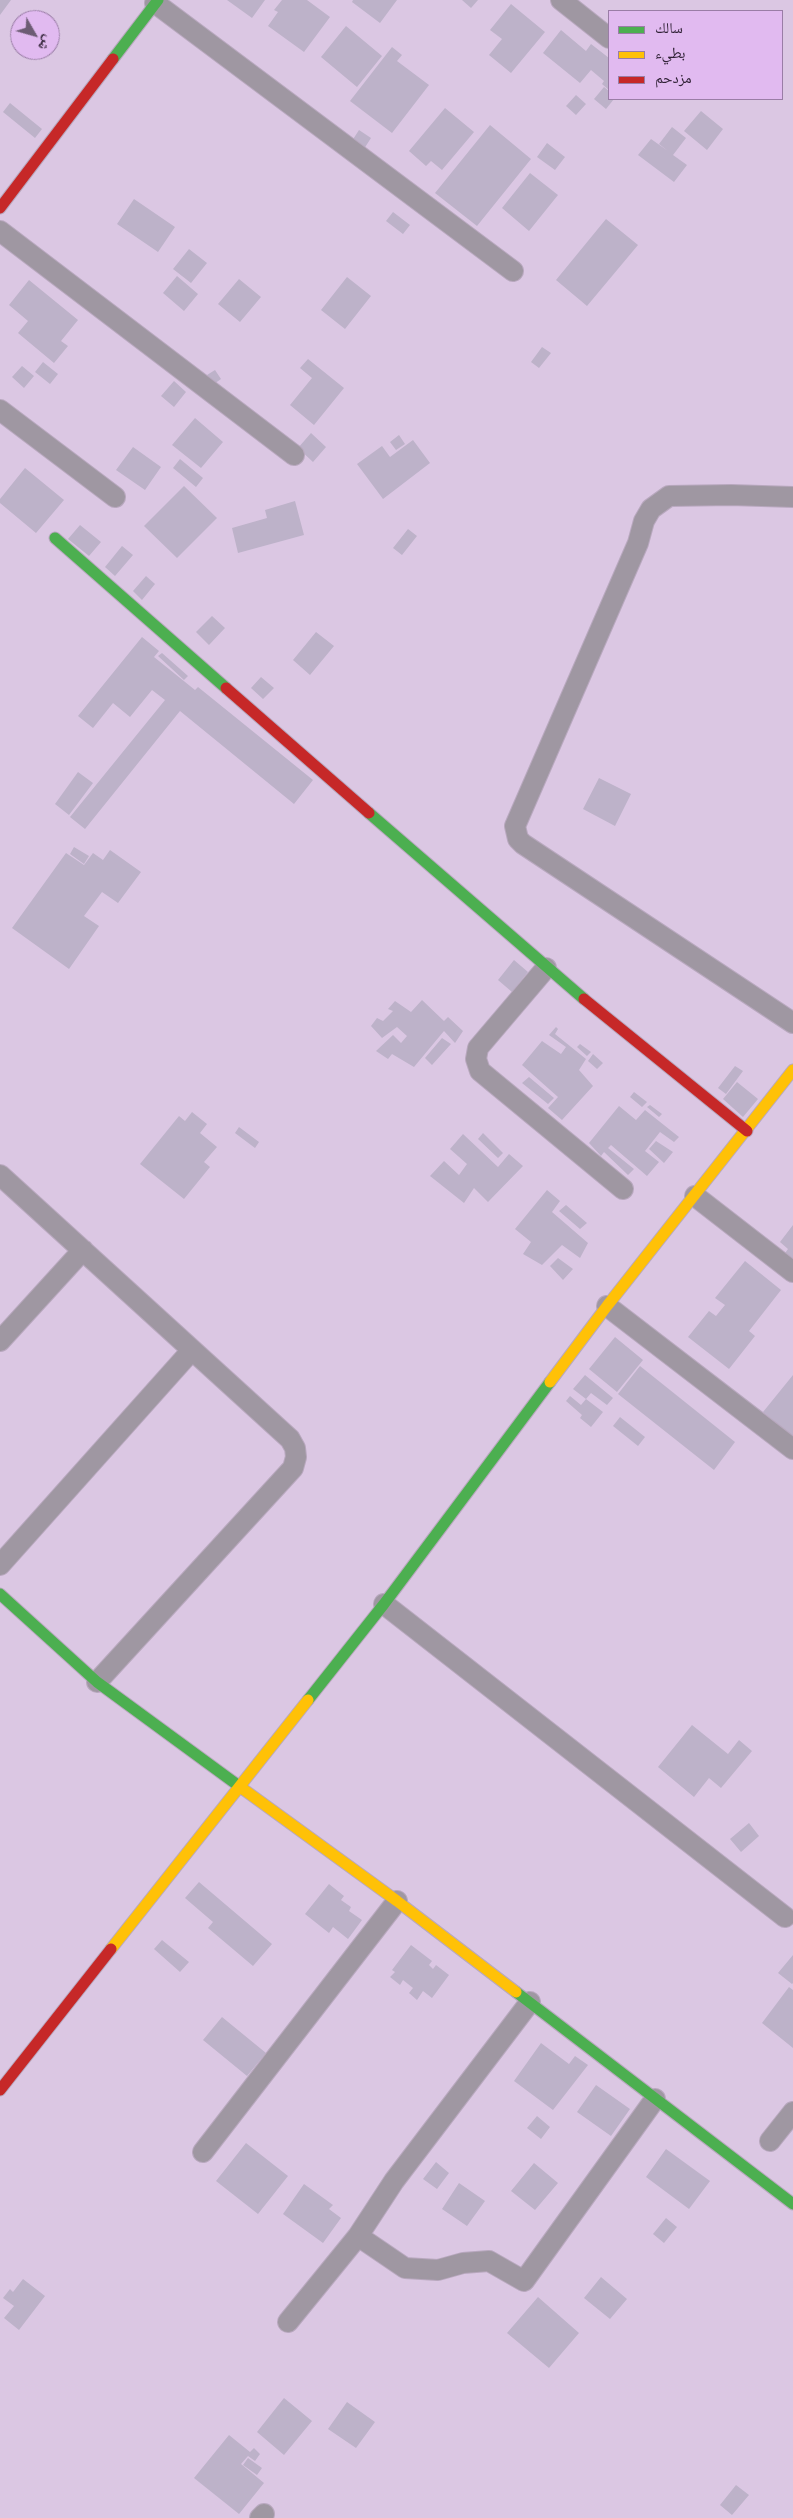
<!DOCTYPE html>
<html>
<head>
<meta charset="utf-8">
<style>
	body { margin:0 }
	#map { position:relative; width:793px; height:2518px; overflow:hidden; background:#dbc7e3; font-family:"Roboto Condensed","Noto Naskh Arabic",sans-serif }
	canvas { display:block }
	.legend { position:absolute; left:608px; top:10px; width:175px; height:90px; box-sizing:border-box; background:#e1baf0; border:1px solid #9a7da6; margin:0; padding:6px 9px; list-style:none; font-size:15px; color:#302236 }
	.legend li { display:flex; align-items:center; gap:10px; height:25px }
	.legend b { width:25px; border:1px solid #9a7da6 }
	.north { position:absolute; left:10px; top:10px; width:50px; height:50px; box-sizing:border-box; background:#e1baf0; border:1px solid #9a7da6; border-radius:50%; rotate:128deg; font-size:14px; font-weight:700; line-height:20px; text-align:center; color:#302236 }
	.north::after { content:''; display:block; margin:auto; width:18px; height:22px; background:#6c5c73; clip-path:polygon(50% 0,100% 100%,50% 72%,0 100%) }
</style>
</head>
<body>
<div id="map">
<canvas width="793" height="2518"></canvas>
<ul class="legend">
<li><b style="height:6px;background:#4caf50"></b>سالك</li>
<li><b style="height:6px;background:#ffc107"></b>بطيء</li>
<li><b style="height:6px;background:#c62828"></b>مزدحم</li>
</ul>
<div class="north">ش</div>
</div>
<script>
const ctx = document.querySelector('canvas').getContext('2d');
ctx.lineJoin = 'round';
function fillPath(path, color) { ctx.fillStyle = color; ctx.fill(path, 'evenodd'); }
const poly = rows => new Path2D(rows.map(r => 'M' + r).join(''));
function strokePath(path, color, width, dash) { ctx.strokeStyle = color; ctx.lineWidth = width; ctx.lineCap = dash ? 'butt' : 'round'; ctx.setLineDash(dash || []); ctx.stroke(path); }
const building = poly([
	[0,0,11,0,0,15],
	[227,0,265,0,252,18],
	[282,0,307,0,330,17,304,52,268,26,278,12,274,10],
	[353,0,397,0,380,23,352,2],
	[462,0,478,0,471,8],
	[511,4,545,32,511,73,489,55,502,39,490,30],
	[346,26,382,56,357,87,321,57],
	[561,30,586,51,591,44,609,58,609,90,602,84,604,81,591,70,580,83,543,53],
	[392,47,402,55,397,61,429,85,392,133,350,101],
	[604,87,609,91,609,99,614,99,606,109,594,99],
	[576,95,586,104,576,115,566,106],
	[10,103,42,129,35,138,3,112],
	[445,108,474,132,442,170,431,161,426,166,409,151],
	[701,111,723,129,707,150,684,131],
	[490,125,531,159,477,226,435,193],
	[672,127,686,138,673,155,687,165,674,182,638,155,651,139,668,151,659,144],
	[359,130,371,138,362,152,350,144],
	[547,143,565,157,555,170,537,157],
	[530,173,558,195,529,231,502,208],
	[134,199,175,227,158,252,117,224],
	[393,212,410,225,403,234,386,221],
	[606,219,638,245,587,306,556,280],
	[189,249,207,263,191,283,173,269],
	[177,276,198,294,184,311,163,293],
	[347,277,371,296,345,329,321,310],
	[239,279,261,297,240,322,218,304],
	[29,280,78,320,61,341,68,346,54,363,18,333,28,321,9,305],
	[542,347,551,353,539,368,531,362],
	[308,359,344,388,314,425,290,405,312,378,300,368],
	[43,362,58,374,50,384,35,372],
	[22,366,34,376,24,388,12,377],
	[215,370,221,379,214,384,207,375],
	[174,381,186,392,174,407,161,396],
	[195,418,223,442,201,468,172,445],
	[311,433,326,447,313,462,298,448],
	[399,435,405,444,396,450,390,442],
	[413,440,430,463,383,499,357,464,382,446,390,457],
	[133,447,161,467,145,490,116,470],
	[180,459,203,478,196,487,173,468],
	[25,468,64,500,36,533,0,503,0,499],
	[184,486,217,518,177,558,144,526],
	[295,501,304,535,238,553,232,528,267,518,265,510],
	[80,525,101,542,89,556,68,539],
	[408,529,417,536,402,555,393,548],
	[122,546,133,555,115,576,105,567],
	[146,576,155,584,142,600,133,591],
	[212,616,225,628,209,645,196,632],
	[316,632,334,646,310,675,293,660],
	[142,637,159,651,154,657,195,690,198,687,313,780,294,804,180,711,85,829,70,817,165,700,152,690,130,717,113,703,93,728,78,716],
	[162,653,188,676,184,680,158,656],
	[261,677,274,688,263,699,251,688],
	[78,772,93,783,69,815,55,804],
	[599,778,631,794,615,826,583,809],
	[74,847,89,856,84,864,70,854],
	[110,850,141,872,118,903,102,892,84,916,99,926,69,969,12,928,66,853,84,865,93,853,103,860],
	[514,960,528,972,512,992,498,980],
	[422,1000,444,1021,448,1017,463,1031,455,1043,444,1031,414,1067,392,1054,388,1059,376,1051,393,1035,401,1043,407,1036,397,1027,382,1038,371,1026,377,1018,383,1021,393,1011,388,1009,395,1001,411,1012],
	[556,1027,558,1029,555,1034,586,1059,579,1070,593,1086,562,1120,548,1108,558,1097,522,1065,542,1041,561,1054,566,1047,549,1035],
	[442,1038,451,1044,432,1065,425,1058],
	[580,1044,591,1052,587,1056,577,1047],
	[593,1054,603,1063,597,1069,588,1061],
	[735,1066,743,1071,726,1094,718,1088],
	[529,1077,554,1098,548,1104,522,1083],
	[737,1082,758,1099,743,1117,723,1099],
	[634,1092,647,1102,642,1107,630,1097],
	[650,1105,662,1114,659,1117,647,1107],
	[619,1106,636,1120,645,1110,679,1137,674,1142,660,1132,645,1151,659,1162,647,1176,611,1145,608,1148,634,1169,628,1175,604,1152,601,1156,589,1143],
	[192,1112,207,1124,200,1133,217,1147,204,1162,210,1167,184,1199,140,1164,179,1116,185,1121],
	[239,1127,259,1142,255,1148,235,1133],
	[483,1133,503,1153,498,1158,478,1139],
	[463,1134,498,1167,509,1154,523,1166,488,1202,474,1188,464,1203,430,1176,444,1161,459,1175,467,1164,450,1149],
	[656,1141,673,1152,664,1163,649,1149],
	[547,1190,560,1201,552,1212,588,1243,580,1258,562,1245,542,1265,523,1254,531,1242,515,1229],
	[566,1205,587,1223,580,1229,559,1211],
	[793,1225,793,1264,783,1256,788,1249,780,1242],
	[558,1258,573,1269,563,1280,550,1266],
	[745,1261,781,1290,749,1331,755,1336,729,1369,688,1337,709,1311,716,1316,725,1305,715,1298],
	[615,1337,643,1360,617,1392,589,1369],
	[640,1366,735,1442,714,1470,618,1394],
	[585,1375,613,1398,607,1405,591,1393,586,1399,573,1389],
	[793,1375,793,1437,763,1412],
	[570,1396,581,1405,586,1399,603,1412,591,1427,580,1418,582,1415,566,1401],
	[620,1417,645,1437,638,1446,613,1426],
	[692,1725,728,1754,739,1740,752,1751,721,1788,709,1778,694,1797,658,1767],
	[749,1823,759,1836,741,1852,730,1839],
	[199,1882,272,1944,253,1966,208,1928,213,1922,185,1898],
	[329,1884,344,1896,341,1900,351,1907,349,1911,362,1920,348,1939,333,1927,329,1933,305,1914],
	[162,1940,189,1962,180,1972,154,1949],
	[411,1945,432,1961,429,1965,433,1969,436,1965,449,1975,432,1998,423,1991,417,2000,409,1993,413,1988,403,1980,400,1985,390,1977,395,1972,392,1970],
	[793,1955,793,1983,792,1984,778,1973],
	[789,1987,793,1990,793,2048,762,2023],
	[222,2017,266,2053,247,2076,203,2040],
	[541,2043,569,2064,575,2056,588,2065,553,2110,514,2081],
	[596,2085,630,2109,611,2136,577,2112],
	[537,2116,550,2127,541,2139,527,2128],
	[246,2143,288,2176,258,2214,216,2181],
	[666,2149,710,2181,689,2209,646,2177],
	[436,2162,449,2173,437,2189,423,2179],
	[534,2163,558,2183,535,2210,511,2191],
	[459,2183,485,2201,467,2226,442,2209],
	[304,2184,333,2205,329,2209,341,2218,323,2243,283,2214],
	[666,2218,677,2227,664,2243,653,2234],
	[601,2277,627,2299,610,2319,584,2298],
	[23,2279,45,2296,19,2330,4,2318,14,2306,3,2298,10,2289,13,2292],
	[538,2297,579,2333,549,2368,507,2333],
	[284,2398,312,2421,284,2455,257,2432],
	[347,2402,375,2422,356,2448,328,2429],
	[229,2435,250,2452,254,2448,260,2454,255,2461,248,2456,241,2464,264,2483,239,2514,194,2478],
	[248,2458,262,2468,257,2475,243,2465],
	[736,2485,749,2495,732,2515,720,2505]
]);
const street = poly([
	[561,0,609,38],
	[155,3,513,271],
	[0,231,294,455],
	[0,410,115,497],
	[793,497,731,495,669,496,651,509,644,521,638,543,515,826,518,839,523,844,793,1023],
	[546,968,478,1048,476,1059,480,1071,623,1189],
	[0,1175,290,1439,295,1448,296,1457,293,1468,97,1682],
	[695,1196,793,1272],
	[607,1306,793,1449],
	[0,1341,83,1250],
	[0,1565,192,1350],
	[384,1604,785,1917],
	[770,2141,793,2112],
	[203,2152,397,1901],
	[358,2236,405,2268,438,2270,463,2263,489,2261,524,2281,655,2099],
	[288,2322,358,2236,394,2181,530,2002],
	[260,2518,264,2514]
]);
const fast = poly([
	[113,59,158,0],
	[55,538,226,688],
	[369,813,584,999],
	[0,1594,97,1682,243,1789],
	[308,1700,384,1604,550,1382],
	[516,1992,793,2204]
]);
const slow = poly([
	[550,1382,607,1306,793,1070],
	[243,1789,397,1901,516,1992],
	[111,1949,308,1700]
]);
const jam = poly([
	[0,208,113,59],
	[226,688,369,813],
	[584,999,747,1131],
	[0,2090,111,1949]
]);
fillPath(building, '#bdb2c9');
strokePath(street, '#b8a8be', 22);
strokePath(fast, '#b8a8be', 13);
strokePath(slow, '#b8a8be', 13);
strokePath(jam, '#b8a8be', 13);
strokePath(street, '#9f97a2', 20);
strokePath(fast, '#4caf50', 11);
strokePath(slow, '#ffc107', 11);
strokePath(jam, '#c62828', 11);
</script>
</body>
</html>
